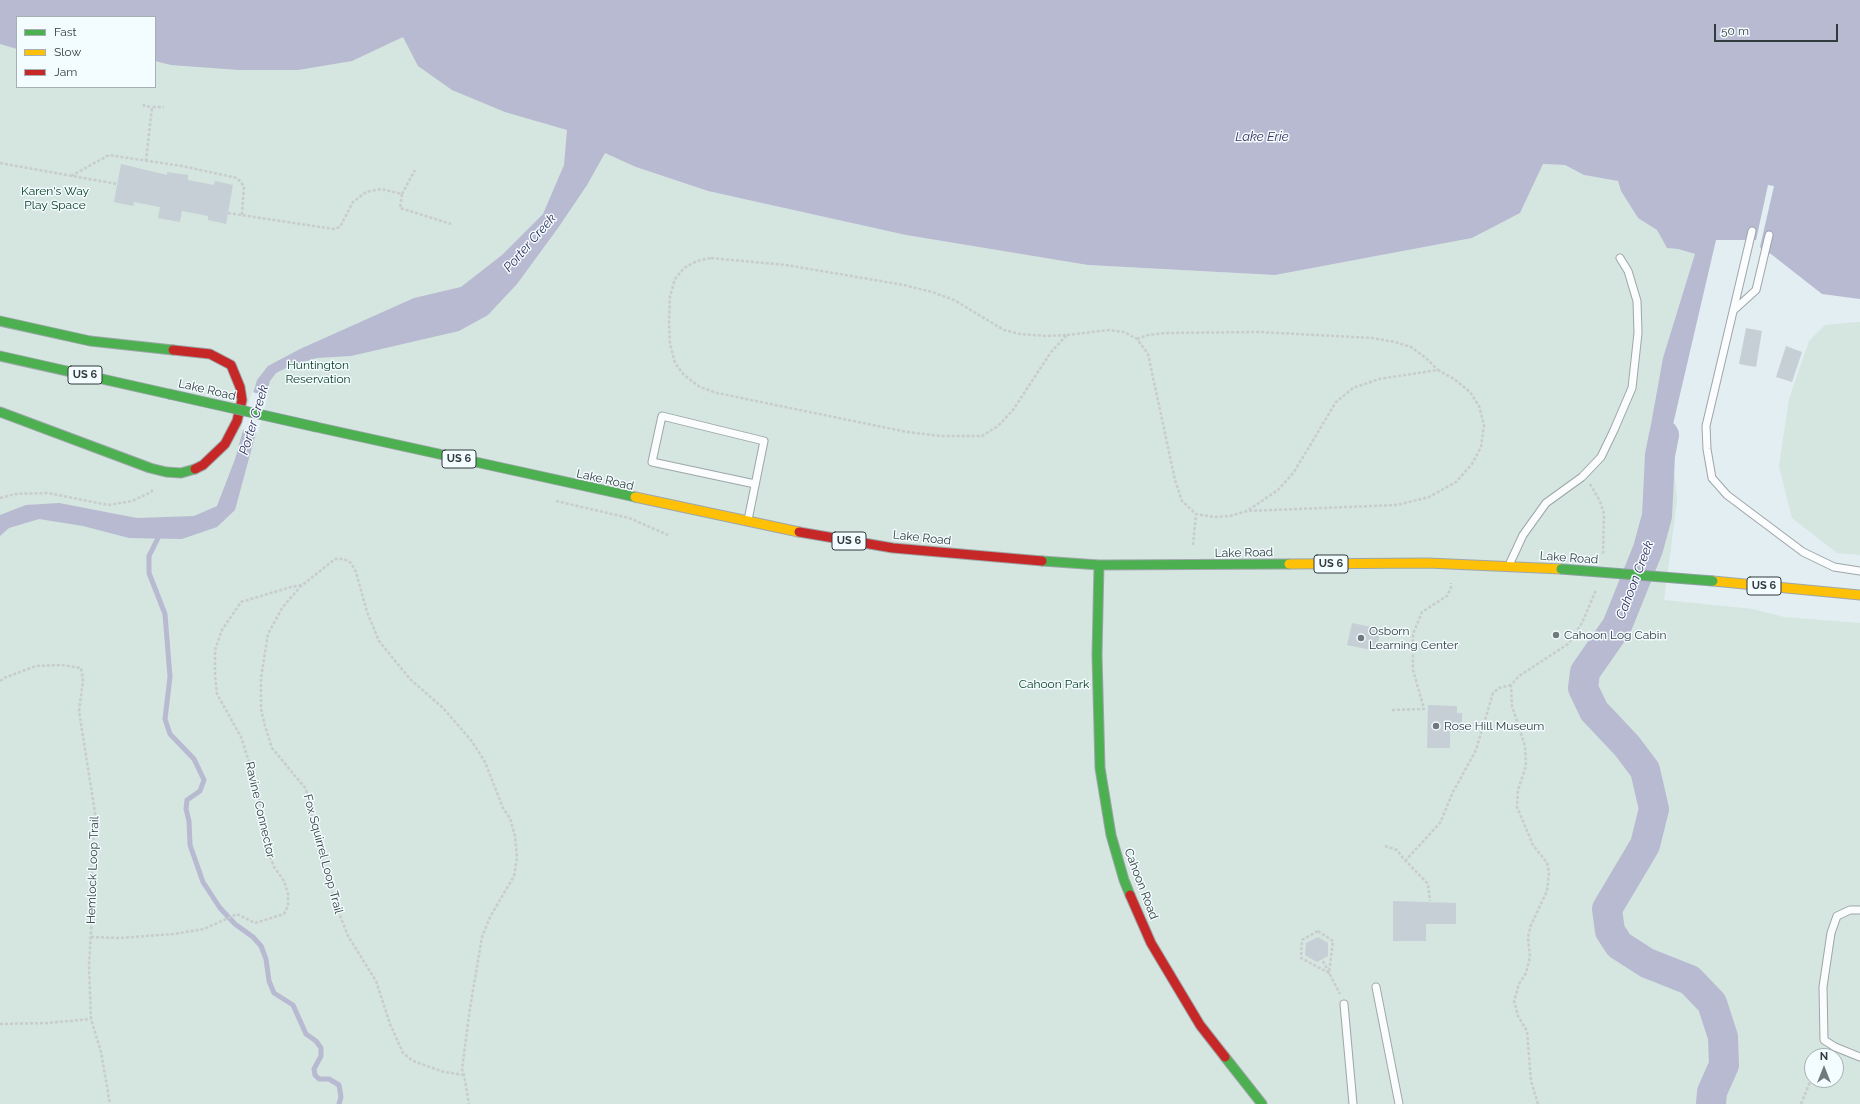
<!DOCTYPE html>
<html>
<head>
<meta charset="utf-8">
<style>
	body { margin:0 }
	#map { position:relative; width:1860px; height:1104px; overflow:hidden; background:#e2eef2; font-family:Raleway,sans-serif }
	canvas { display:block }
	.legend { position:absolute; left:16px; top:16px; width:140px; height:72px; box-sizing:border-box; background:#f3fcff; border:1px solid #a6afb2; margin:0; padding:5px 7px; list-style:none; font-size:12px; color:#323b3e }
	.legend li { display:flex; align-items:center; gap:8px; height:20px }
	.legend b { width:20px; border:1px solid #a6afb2 }
	.north { position:absolute; left:1804px; top:1048px; width:40px; height:40px; box-sizing:border-box; background:#f3fcff; border:1px solid #a6afb2; border-radius:50%; rotate:0deg; font-size:11px; font-weight:700; line-height:16px; text-align:center; color:#323b3e }
	.north::after { content:''; display:block; margin:auto; width:14px; height:18px; background:#707a7d; clip-path:polygon(50% 0,100% 100%,50% 72%,0 100%) }
	.scale { position:absolute; left:1714px; top:24px; width:124px; height:18px; box-sizing:border-box; border:2px solid #323b3e; border-top:0; padding-left:5px; font-size:12px; line-height:14px; white-space:nowrap; color:#323b3e; -webkit-text-stroke:3px #f3fcff; paint-order:stroke }
</style>
</head>
<body>
<div id="map">
<canvas width="1860" height="1104"></canvas>
<ul class="legend">
<li><b style="height:5px;background:#4caf50"></b>Fast</li>
<li><b style="height:5px;background:#ffc107"></b>Slow</li>
<li><b style="height:5px;background:#c62828"></b>Jam</li>
</ul>
<div class="north">N</div>
<div class="scale">50 m</div>
</div>
<script>
const ctx = document.querySelector('canvas').getContext('2d');
ctx.lineJoin = 'round';
function fillPath(path, color) { ctx.fillStyle = color; ctx.fill(path, 'evenodd'); }
const poly = rows => new Path2D(rows.map(r => 'M' + r).join(''));
function strokePath(path, color, width, dash) { ctx.strokeStyle = color; ctx.lineWidth = width; ctx.lineCap = dash ? 'butt' : 'round'; ctx.setLineDash(dash || []); ctx.stroke(path); }
function write(font, color, halo, rows, align = 'center') {
  ctx.font = font + ' Raleway,sans-serif'; ctx.lineWidth = 3; ctx.setLineDash([]); ctx.textBaseline = 'middle'; ctx.strokeStyle = halo; ctx.fillStyle = color; for (const [text, x, y, turn = 0] of rows) {
    ctx.save(); ctx.translate(x, y); ctx.rotate((+turn || 0) * Math.PI / 180); ctx.textAlign = isNaN(turn) ? turn : align; if (halo) ctx.strokeText(text, 0, 0); ctx.fillText(text, 0, 0); ctx.restore();
  }
}
const green = poly([
	[0,0,449,0,636,167,708,191,906,235,1088,265,1275,275,1472,238,1520,213,1543,164,1565,165,1584,175,1618,181,1621,191,1638,218,1657,230,1668,248,1678,249,1695,254,1711,236,1671,433,1677,501,1664,600,1753,609,1784,617,1860,623,1860,1104,0,1104],
	[17,17,155,17,155,87,17,87],
	[1812,1056,1836,1056,1836,1080,1812,1080],
	[1857,322,1860,322,1860,555,1837,553,1792,518,1779,466,1789,399,1809,341,1825,325]
]);
const water = poly([
	[0,0,1860,0,1860,299,1822,294,1771,254,1763,253,1756,240,1716,240,1671,433,1673,471,1658,476,1650,430,1663,358,1695,254,1678,249,1667,248,1657,230,1638,218,1621,191,1618,181,1584,175,1565,165,1543,164,1520,213,1472,238,1275,275,1088,265,906,235,708,191,636,167,605,153,587,185,558,228,517,284,488,315,459,331,351,356,317,358,290,366,276,373,270,381,235,510,217,527,182,539,129,538,83,526,39,519,9,528,0,536,0,515,26,505,59,503,137,518,194,516,217,506,235,459,257,380,268,366,300,349,414,298,461,287,502,255,543,214,564,165,567,130,505,112,452,90,418,66,403,37,352,61,298,70,239,70,171,65,155,61,155,17,17,17,17,49,0,44]
]);
const pier = poly([
	[1768,185,1774,186,1760,247,1763,253,1771,254,1772,257,1761,254,1755,242,1743,242,1743,240,1756,240],
	[252,392,268,396,258,433,241,429]
]);
const stream = poly([
	[160,534,149,556,149,573,165,614,170,677,165,719,170,734,194,759,204,780,200,791,187,800,186,809,189,821,190,845,203,882,220,908,235,924,253,937,261,946,266,959,269,981,274,993,293,1005,306,1034,316,1041,321,1048,321,1056,314,1069,315,1075,319,1079,329,1079,339,1085,341,1097,339,1104]
]);
const river = poly([
	[1664,435,1660,455,1657,516,1648,549,1617,626,1585,672,1583,688,1594,711,1627,746,1645,770,1654,809,1645,845,1607,909,1610,931,1619,945,1647,963,1690,980,1712,1003,1723,1037,1724,1065,1712,1092,1711,1104]
]);
const building = poly([
	[121,164,167,175,167,172,188,175,188,180,214,185,215,181,233,185,226,224,208,220,208,216,182,211,180,222,158,218,160,207,134,202,133,206,114,202],
	[1746,328,1762,331,1756,367,1739,364],
	[1786,346,1802,352,1792,382,1776,377],
	[1352,623,1381,629,1376,651,1347,645],
	[1428,705,1457,706,1457,713,1462,713,1462,732,1450,732,1450,748,1427,748],
	[1393,901,1456,903,1456,924,1426,924,1426,941,1393,941],
	[1318,937,1328,943,1328,956,1317,962,1305,955,1306,943]
]);
const path = poly([
	[144,104,144,106,152,107],
	[146,161,152,107,164,107],
	[0,163,117,184],
	[71,176,109,155,182,166,237,178,244,186,242,215],
	[402,194,400,208,451,224],
	[228,213,334,229,340,227,353,202,366,192,381,189,402,194,415,170],
	[711,258,786,265,904,285,932,292,954,300,1004,330,1020,334,1047,336,1067,335,1051,352,1013,410,998,426,982,436,941,436,907,432,717,393,700,387,684,375,675,363,670,344,669,322,670,296,675,279,684,268,697,261,711,258],
	[1067,335,1109,330,1124,332,1137,339,1148,354,1175,480,1182,501,1196,514,1214,517,1230,516,1247,511,1397,505,1429,497,1456,482,1472,464,1481,447,1484,425,1479,406,1470,392,1454,379,1438,370,1379,379,1353,388,1336,402,1294,472,1278,490,1247,511],
	[1137,339,1148,335,1165,333,1259,332,1372,338,1395,342,1411,347,1426,358,1438,370],
	[1590,484,1600,501,1604,514,1603,554],
	[0,498,15,494,48,493,108,505,132,501,151,492,154,488],
	[556,501,629,518,668,535],
	[1193,545,1196,514],
	[0,681,4,678,36,666,61,665,81,668,83,680,79,711,96,819,91,860,93,897,89,966,91,1019,101,1052,110,1104],
	[1392,710,1424,709,1413,670,1413,634,1422,612,1447,596,1451,588,1451,583],
	[1385,846,1397,850,1403,858,1428,884,1430,901],
	[1405,861,1440,823,1453,792,1476,750,1493,693,1499,688,1511,685],
	[1318,931,1333,941,1329,973,1301,958,1302,940,1318,931],
	[91,937,119,938,174,934,204,929,237,914,255,923,284,914,288,906,288,894,284,881,274,867,269,854,269,842,253,774,241,737,217,694,215,676,215,650,222,630,241,602,291,587,302,585],
	[1323,961,1340,994],
	[0,1024,47,1023,91,1019],
	[464,1075,444,1072,413,1061,403,1053,390,1024,376,981,348,936,336,905,317,843,306,789,272,748,265,726,261,709,261,678,268,634,282,608,300,587,335,559,344,559,351,563,356,572,367,612,379,641,410,679,443,708,471,740,485,762,503,808,510,818,515,836,517,858,514,876,490,917,482,937,470,1008,462,1069,464,1075,469,1104],
	[1538,1104,1531,1081,1527,1031,1518,1016,1514,1001,1519,984,1526,973,1530,957,1528,937,1531,925,1547,891,1549,873,1547,863,1533,845,1517,807,1518,790,1526,766,1525,746,1512,706,1511,685,1519,676,1568,644,1582,623,1596,590],
	[1801,1104,1812,1077]
]);
const lane = poly([
	[1752,231,1706,426,1707,449,1712,478,1727,495,1803,552,1834,567,1860,571],
	[1734,310,1756,290,1769,235],
	[748,520,764,441,662,416,652,462,755,484],
	[1510,563,1523,535,1546,503,1582,477,1601,457,1614,430,1632,388,1638,333,1637,301,1628,271,1620,258],
	[1376,987,1399,1104],
	[1344,1004,1353,1104],
	[1860,1057,1835,1047,1824,1040,1823,987,1831,933,1837,916,1850,910,1860,910]
]);
const fast = poly([
	[0,321,90,341,173,350],
	[0,356,169,394],
	[0,412,150,468,166,472,181,473,195,469],
	[316,427,635,497],
	[1042,561,1099,565,1289,564],
	[1099,565,1097,655,1100,768,1111,835,1124,880,1130,895],
	[1225,1057,1262,1104]
]);
const slow = poly([
	[635,497,799,532],
	[1289,564,1428,563,1561,569],
	[1713,581,1860,595]
]);
const jam = poly([
	[173,350,210,354,231,365,240,387,242,400,237,421,225,444,203,465,195,469],
	[799,532,893,548,1042,561],
	[1130,895,1151,943,1200,1025,1225,1057]
]);
const fastBridge = poly([
	[169,394,316,427],
	[1561,569,1713,581]
]);
const markers = [
	[1556,635,4,"#707a7d"],
	[1361,638,4,"#707a7d"],
	[1436,726,4,"#707a7d"]
];
const shields = [
	[85,375,34],
	[459,459,34],
	[849,541,34],
	[1331,564,34],
	[1764,586,34]
];
const shieldNames = [
	["US 6",85,375],
	["US 6",459,459],
	["US 6",849,541],
	["US 6",1331,564],
	["US 6",1764,586]
];
const parkNames = [
	["Karen's Way",55,191],
	["Play Space",55,205],
	["Huntington",318,365],
	["Reservation",318,379],
	["Cahoon Park",1054,684]
];
const streetNames = [
	["Lake Road",207,390,13],
	["Lake Road",605,480,13],
	["Lake Road",922,538,6],
	["Lake Road",1244,553,-1],
	["Lake Road",1569,558,4],
	["Ravine Connector",260,810,77],
	["Fox Squirrel Loop Trail",323,854,75],
	["Hemlock Loop Trail",93,870,-88],
	["Cahoon Road",1141,884,69]
];
const poiNames = [
	["Osborn",1369,631],
	["Learning Center",1369,645],
	["Cahoon Log Cabin",1564,635],
	["Rose Hill Museum",1444,726]
];
const waterNames = [
	["Lake Erie",1262,137],
	["Porter Creek",530,243,-49],
	["Porter Creek",254,420,-73],
	["Cahoon Creek",1635,580,-69]
];
fillPath(green, '#d5e5df');
fillPath(water, '#b7bad1');
fillPath(pier, '#e2eef2');
strokePath(stream, '#b7bad1', 5);
strokePath(river, '#b7bad1', 30);
fillPath(building, '#c5cfd5');
strokePath(lane, '#9da6a9', 9);
strokePath(fast, '#9da6a9', 11);
strokePath(slow, '#9da6a9', 11);
strokePath(jam, '#9da6a9', 11);
strokePath(path, '#c8ccce', 2.5, [3, 2]);
strokePath(lane, '#fbfcfd', 7);
strokePath(fast, '#4caf50', 9);
strokePath(slow, '#ffc107', 9);
strokePath(jam, '#c62828', 9);
strokePath(fastBridge, '#8b9fa1', 11, []);
strokePath(fastBridge, '#4caf50', 9);
for (const [x, y, r, color] of markers) { const dot = new Path2D(); dot.arc(x, y, r, 0, 2 * Math.PI); ctx.fillStyle = color; ctx.fill(dot); strokePath(dot, '#f3fcff', 1.5); }
for (const [x, y, w] of shields) { const box = new Path2D(); box.roundRect(x - w / 2, y - 9, w, 18, 3); ctx.fillStyle = '#f3fcff'; ctx.fill(box); strokePath(box, '#323b3e', 1); }
write('bold 11px', '#323b3e', null, shieldNames);
write('12px', '#03391c', '#f3fcff', parkNames);
write('12px', '#323b3e', '#f3fcff', streetNames);
write('12px', '#323b3e', '#f3fcff', poiNames, 'left');
write('italic 13px', '#34305b', '#f3fcff', waterNames);
</script>
</body>
</html>
